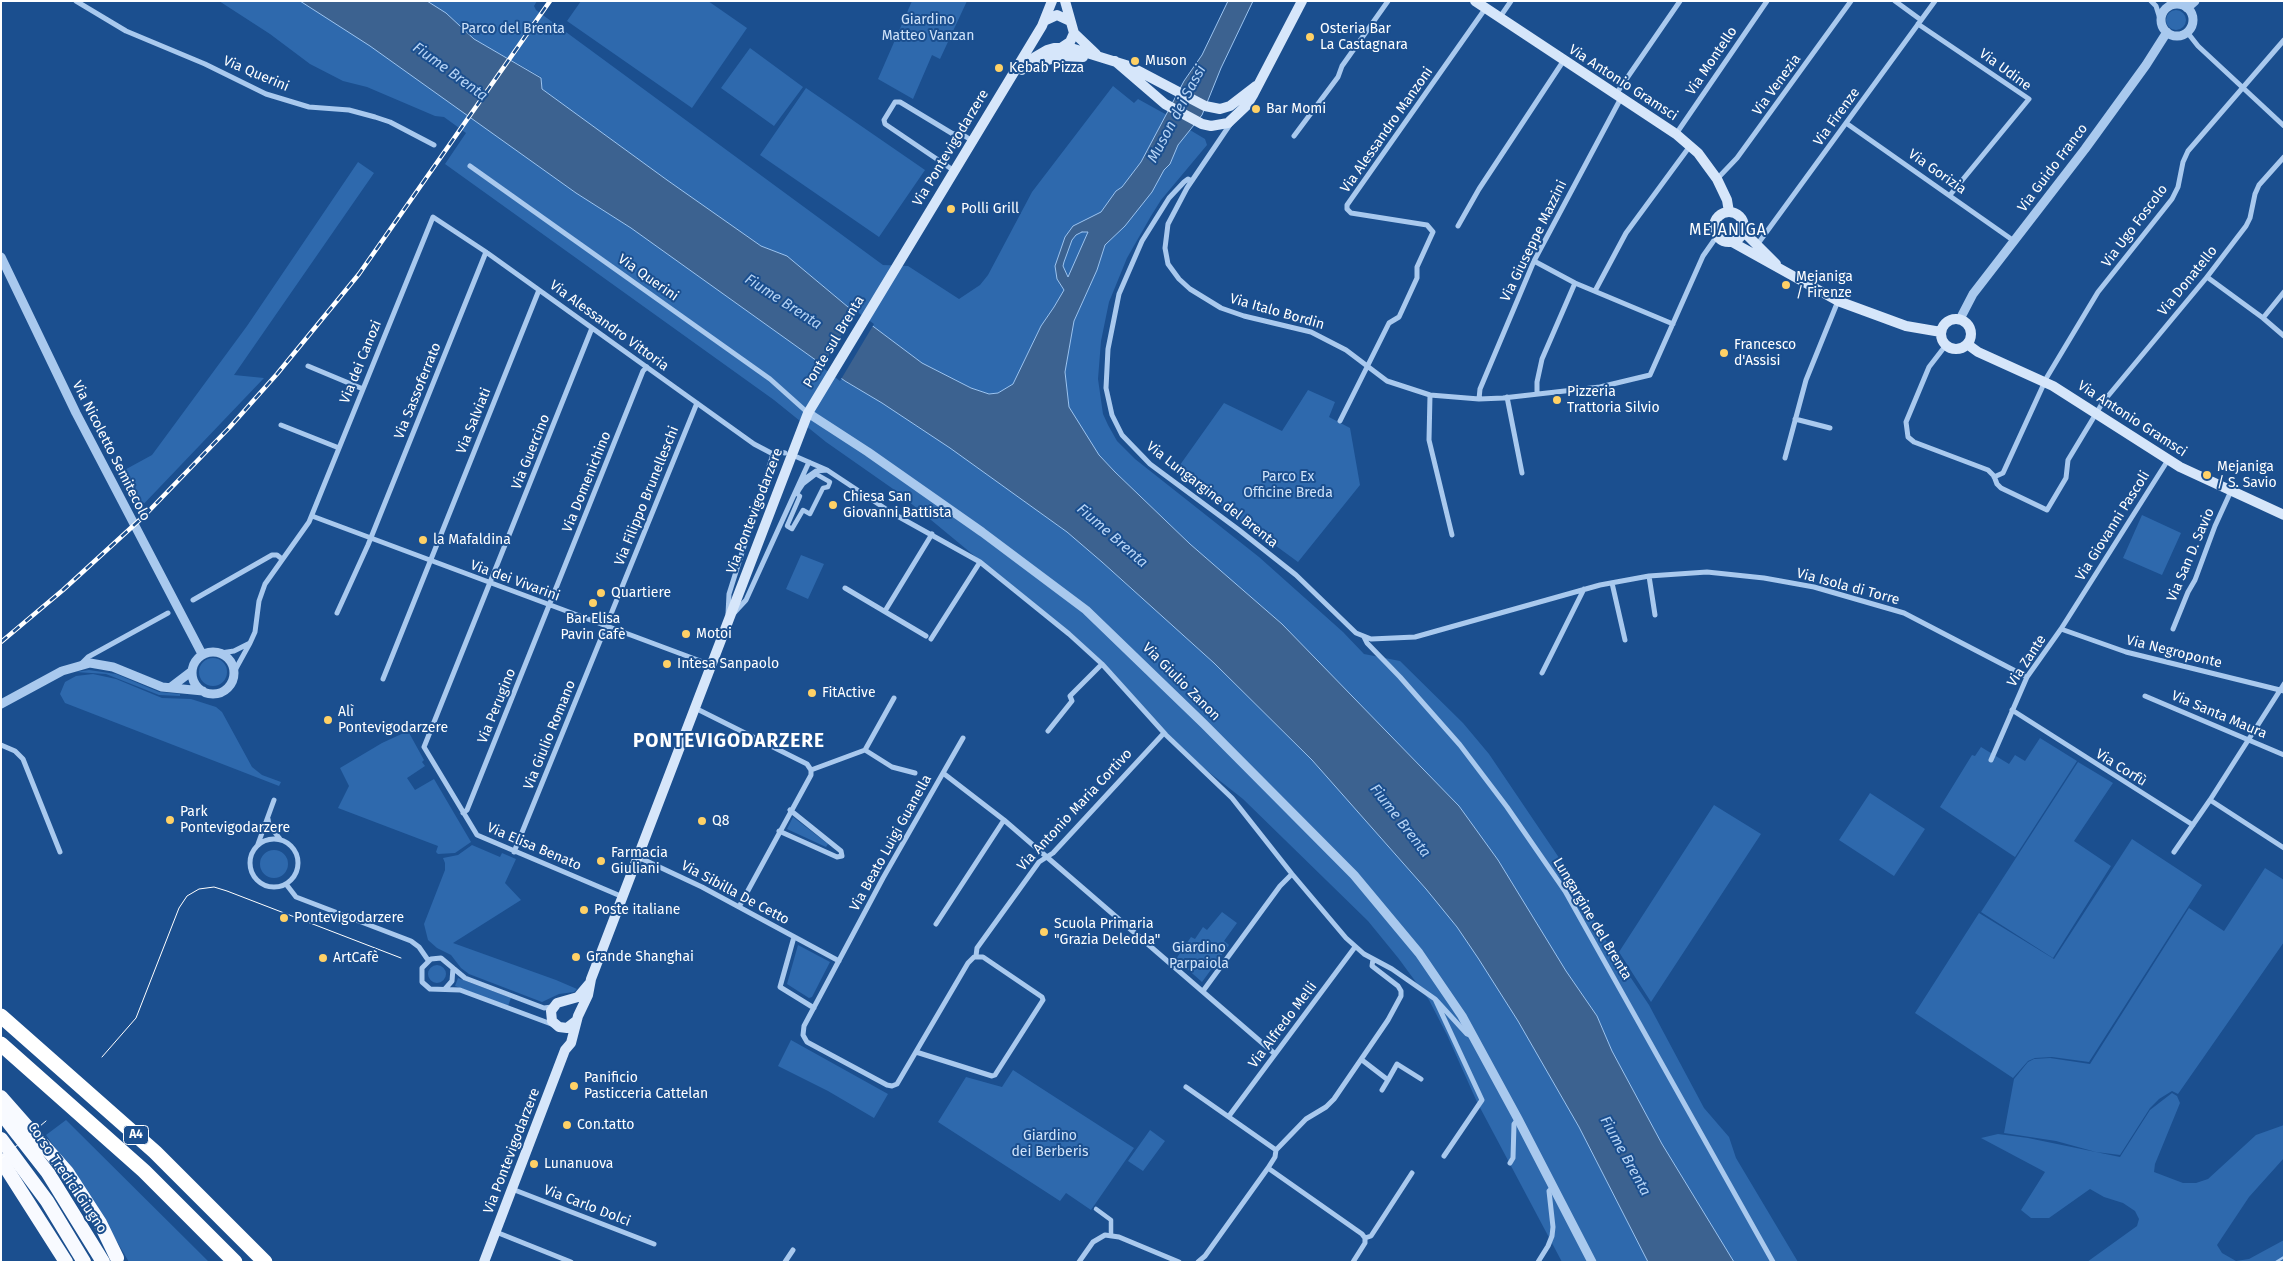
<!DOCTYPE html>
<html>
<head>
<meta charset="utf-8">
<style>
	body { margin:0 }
	#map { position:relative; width:2285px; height:1263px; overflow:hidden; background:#1b4f8f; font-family:"Fira Sans",sans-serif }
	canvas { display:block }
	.frame { position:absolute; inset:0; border:2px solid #fff; pointer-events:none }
</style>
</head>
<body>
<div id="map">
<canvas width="2285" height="1263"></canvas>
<div class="frame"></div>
</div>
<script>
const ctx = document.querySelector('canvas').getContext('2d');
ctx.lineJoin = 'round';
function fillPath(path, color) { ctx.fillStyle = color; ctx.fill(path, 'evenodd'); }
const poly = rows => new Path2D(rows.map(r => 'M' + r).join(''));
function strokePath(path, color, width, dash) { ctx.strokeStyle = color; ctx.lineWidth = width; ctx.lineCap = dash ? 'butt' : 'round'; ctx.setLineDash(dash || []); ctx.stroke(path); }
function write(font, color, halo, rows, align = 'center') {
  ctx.font = font + ' "Fira Sans",sans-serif'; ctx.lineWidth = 4; ctx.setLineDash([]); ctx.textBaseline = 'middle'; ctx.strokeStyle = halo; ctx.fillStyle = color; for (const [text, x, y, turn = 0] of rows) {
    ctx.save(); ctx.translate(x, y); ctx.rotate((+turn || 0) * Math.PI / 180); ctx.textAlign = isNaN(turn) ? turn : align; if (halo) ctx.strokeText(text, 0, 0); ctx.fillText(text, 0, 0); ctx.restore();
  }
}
const green = poly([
	[219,1,300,1,341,25,576,193,631,228,845,381,882,403,950,448,1067,532,1102,562,1214,663,1312,760,1426,889,1457,927,1478,958,1518,1021,1579,1127,1648,1262,1562,1262,1477,1102,1447,1035,1429,1000,1399,959,1368,921,1243,799,1201,766,1146,712,1104,663,896,491,826,442,774,400,445,164,466,133,444,117,435,116,367,87,343,81,310,64,270,34],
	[427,1,537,1,534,6,536,10,883,265,908,266,959,299,980,285,988,275,1032,192,1113,86,1134,103,1138,99,1167,115,1141,162,1122,187,1116,191,1083,243,1064,290,1054,307,1041,326,1013,384,998,393,989,394,971,388,922,363,854,312,787,256,761,246,667,180,542,89,541,77,474,39,446,13],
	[581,1,708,1,747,28,692,108,567,21],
	[912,1,967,1,940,59,932,55,913,99,878,79],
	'2166 20a10 10 0 1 1 20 0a10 10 0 1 1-20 0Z',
	[750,48,803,87,774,126,721,88],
	[806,88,925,170,879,237,760,155],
	[1190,130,1205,139,1207,145,1161,200,1151,216,1127,258,1109,302,1101,341,1098,379,1103,414,1108,425,1117,441,1135,459,1259,557,1343,632,1364,654,1400,661,1463,723,1489,754,1570,874,1601,933,1649,1005,1704,1108,1729,1137,1736,1158,1798,1262,1734,1262,1662,1144,1612,1051,1597,1016,1566,971,1498,860,1459,806,1282,624,1190,544,1115,472,1099,455,1075,419,1069,407,1065,372,1074,321,1097,270,1105,245,1152,192,1164,170,1170,164,1178,145],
	[358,162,374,173,234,375,264,378,137,511,119,473,152,455,247,326],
	[1308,390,1335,402,1329,417,1350,428,1360,485,1298,562,1175,472,1224,403,1282,431],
	[2142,515,2181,533,2162,575,2123,558],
	[801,555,824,564,808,599,786,589],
	'199 672a14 14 0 1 1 28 0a14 14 0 1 1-28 0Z',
	[89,670,116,674,159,692,180,694,180,696,159,695,106,674,76,672],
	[93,674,116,679,162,698,191,699,216,707,222,712,252,767,262,775,281,782,279,786,65,703,60,694,65,682,76,676],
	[408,731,424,760,422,762,425,766,407,778,415,790,434,779,471,842,455,853,438,854,436,852,438,846,338,808,349,786,340,768,382,743],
	[2040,738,2077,761,2015,857,1940,807,1972,755,1975,756,1981,747,2009,764,2015,755,2025,761],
	[2078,762,2113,783,2074,841,2111,866,2053,958,1981,912],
	[1870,793,1925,829,1894,876,1839,840],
	[1714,805,1761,834,1651,1002,1619,952],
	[793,817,828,844,826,847,787,829],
	[2132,839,2202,885,2089,1062,2052,1057,2035,1058,2028,1061,2013,1078,1915,1013,1979,913,2054,959],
	[472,845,500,857,502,853,516,859,505,883,521,900,453,943,556,980,577,989,574,992,559,994,542,1002,469,974,461,968,451,955,437,948,428,940,424,924,445,870,445,863,443,858,458,855],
	'260 864a14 14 0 1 1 28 0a14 14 0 1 1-28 0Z',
	[2265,868,2284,880,2284,942,2178,1094,2172,1091,2159,1099,2150,1108,2120,1155,2096,1152,2056,1141,2004,1133,2014,1079,2028,1062,2034,1059,2050,1058,2090,1064,2189,908,2224,931],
	[1222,912,1237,923,1224,941,1229,945,1202,982,1176,959,1191,937,1195,939,1203,927,1207,930],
	[798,945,830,962,812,997,809,998,787,984],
	'428 974a9 9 0 1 1 18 0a9 9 0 1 1-18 0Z',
	[458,978,511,998,508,1006,455,986],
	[791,1040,888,1094,874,1118,828,1091,778,1066],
	[1013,1070,1134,1148,1091,1210,1066,1193,1060,1201,938,1122,966,1077,1002,1087],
	[2172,1093,2177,1096,2180,1103,2155,1164,2154,1172,2183,1183,2196,1183,2208,1179,2256,1135,2284,1125,2284,1158,2249,1197,2217,1245,2222,1253,2236,1261,2249,1259,2284,1240,2284,1262,2087,1262,2137,1226,2139,1219,2135,1211,2123,1203,2104,1197,2090,1189,2049,1218,2031,1218,2021,1210,2045,1172,1981,1138,1998,1134,2028,1138,2120,1157,2150,1110],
	[66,1120,209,1262,129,1262,96,1206,46,1135],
	[1150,1130,1165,1141,1143,1171,1128,1161]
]);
const water = poly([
	[300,1,427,1,446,13,474,39,541,78,542,89,667,180,761,246,787,256,854,312,922,363,971,388,989,394,998,393,1013,384,1041,326,1054,307,1064,290,1057,279,1055,266,1065,237,1073,226,1101,212,1116,191,1122,187,1141,162,1184,81,1202,55,1228,1,1253,1,1221,68,1202,115,1178,145,1170,164,1164,170,1152,192,1125,226,1105,245,1097,270,1074,321,1065,372,1069,407,1099,455,1115,472,1190,544,1282,624,1459,806,1498,860,1566,971,1597,1016,1612,1051,1662,1144,1734,1262,1648,1262,1579,1127,1518,1021,1478,958,1457,927,1426,889,1312,760,1214,663,1102,562,1067,532,950,448,882,403,845,381,631,228,576,193,370,46,300,1],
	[1082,232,1088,232,1068,277,1063,266,1064,262,1072,240,1076,235,1082,232]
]);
const pier = poly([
	[856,311,874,324,840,381,822,367]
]);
const stream = poly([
	[2276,1262,2284,1257]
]);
const pedestrian = poly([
	[816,474,830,482,828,487,823,488,810,514,803,510,792,529,787,526,800,496,797,494,799,490,803,484,816,474],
	[1096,1209,1111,1220,1111,1235]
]);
const minor = poly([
	[76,1,126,31,205,64,266,94,309,107,349,110,375,117,390,122,434,145],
	[1895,1,1921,20],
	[2151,1,2156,6,2161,22],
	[2172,1,2182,6],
	[1500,17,1511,1],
	[1918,24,2029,99,1950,195],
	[2187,32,2198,46,2284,126],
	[1616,94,1680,1],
	[1231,123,1187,188,1168,224,1165,248,1168,264,1179,279,1190,289,1221,308,1244,316,1311,332,1346,350,1387,381,1430,395,1479,399,1503,398,1600,387,1650,375,1703,256,1717,236],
	[1846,123,2014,241],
	[1676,134,1767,1],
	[1294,136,1338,77,1342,66,1388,1],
	[470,166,770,379,808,413],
	[953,170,885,124,884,120,895,102,900,102,953,134,960,133,971,140],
	[1717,179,1737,158,1851,1],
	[1192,181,1188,179,1184,182,1169,198,1142,241,1119,294,1108,349,1106,388,1112,415,1122,435,1150,464,1239,530,1296,575,1356,633,1371,639,1415,637,1600,585,1649,576,1707,572,1764,578,1814,587,1904,613,2027,677],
	[1458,226,1479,189,1564,60],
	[1757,245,1935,1],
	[1534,261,1575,283,1673,324],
	[2207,277,2263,318,2284,336],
	[1595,291,1626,233,1690,146],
	[2263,318,2284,292],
	[592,328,424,747,477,835,623,897],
	[1946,345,1929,367,1906,422,1908,437,1914,442,1988,470,1994,476,1997,484,2001,488,2047,510,2066,478,2068,460,2103,402,2207,277,2246,226,2250,218,2255,194,2259,185,2284,157],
	[308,366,363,389],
	[1537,394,1537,382,1542,359,1575,283],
	[1430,395,1429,440,1452,535],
	[1507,397,1522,473],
	[1479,399,1480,389,1534,261,1621,98],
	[1795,419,1830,428],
	[1340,421,1389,323,1399,317,1417,278,1417,267,1433,232,1427,225,1351,213,1347,209,1347,205,1485,9],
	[281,425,339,448],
	[773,454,776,451,785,453],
	[797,457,827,470,892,513,980,562,1069,634,1102,664,1166,735,1232,798,1292,874,1346,938,1364,954,1392,969,1435,999,1467,1034,1472,1036],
	[1785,458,1806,380,1838,301],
	[1994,477,2003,473,2047,377,2098,292,2172,199,2178,187,2183,162,2188,151,2284,40],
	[803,480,816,471,827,470],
	[312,516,711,665],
	[1649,576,1655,615],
	[1612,583,1625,640],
	[845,588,926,636],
	[193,600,272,555,277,555,282,559],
	[885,611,932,534],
	[337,613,368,545,486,252],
	[734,613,746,600,809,462],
	[728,614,729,594,773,454],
	[2061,629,2126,652,2284,691],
	[2173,629,2188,592,2195,580,2215,526,2231,491],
	[1364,637,1367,643,1400,677,1460,745,1507,807,1565,891,1773,1262],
	[931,639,980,562],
	[250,643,255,632,259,601,265,584,309,522,433,217,486,252,754,444,773,454],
	[221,653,234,651,250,643,234,672],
	[81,664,88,657,168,613],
	[1542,673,1584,589],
	[383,679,539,290],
	[2145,696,2284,755],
	[695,708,807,764,811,770],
	[2012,710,2193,825],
	[1048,731,1072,701,1070,696,1102,664],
	[1,745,15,751,23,759,60,852],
	[865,750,892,767,915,773],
	[1991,760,2027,677,2061,629,2168,460],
	[811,770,865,750,894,698],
	[943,773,1004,820,1275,1054],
	[2210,800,2284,848],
	[463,813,467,810,643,371,647,367],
	[268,819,269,825,280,839],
	[779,831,837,857,842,856,841,851,790,810],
	'250 863a24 24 0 1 1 48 0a24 24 0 1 1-48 0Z',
	[258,844,274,800],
	[514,852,697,403],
	[2174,852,2210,800,2284,684],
	[638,857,702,887,839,961],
	[286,884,296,897,411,941,419,947,428,960],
	[739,907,811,775,811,770],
	[936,924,1004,820],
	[794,937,780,987,814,1008],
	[976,956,977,948,1039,862,1053,853,1164,733],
	[445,989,452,981,453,968],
	[1203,991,1280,886,1292,874],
	[1435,999,1482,1100,1444,1156],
	[552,1007,544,1008,465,978,441,958,431,959,422,968,422,982,430,989,460,990,554,1025],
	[916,1052,992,1076,995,1075,1043,1000,1042,997,983,957,974,957,968,963,897,1084,892,1086,887,1085,807,1042,803,1035,804,1026,883,878,963,738],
	[1362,1060,1388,1080,1382,1090],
	[1388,1080,1397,1064,1421,1079],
	[1186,1087,1276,1150],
	[1229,1116,1355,947],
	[1510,1163,1513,1158,1514,1124,1518,1119],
	[1268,1168,1362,1234,1365,1238,1365,1243,1353,1262],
	[512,1189,654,1244],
	[496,1232,571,1262],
	[1365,1238,1371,1236,1412,1173],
	[785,1262,793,1250],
	[1079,1262,1093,1242,1105,1235,1119,1237,1179,1262],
	[1198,1262,1205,1256,1268,1168,1275,1157,1276,1150,1306,1119,1326,1107,1334,1099,1388,1020,1401,996,1401,991,1398,986,1372,966,1373,959],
	[1538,1262,1548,1246,1552,1236,1553,1227,1549,1191,1553,1187]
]);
const tertiary = poly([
	'2161 20a16 16 0 1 1 32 0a16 16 0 1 1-32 0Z',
	[2187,8,2195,1],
	[1,257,76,413,202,654],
	[1960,319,1973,294,2085,149,2146,65,2167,32],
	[808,413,868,452,982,532,1086,610,1204,724,1354,875,1419,953,1462,1016,1518,1119,1592,1262],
	'192 673a21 21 0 1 1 42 0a21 21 0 1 1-42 0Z',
	[171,687,192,671],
	[1,704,62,671,90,663,113,667,162,687,203,691]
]);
const secondary = poly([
	[1475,1,1676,134,1698,153,1717,179,1727,200,1729,212],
	[1044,21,1057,15,1070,21],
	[1074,33,1096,54],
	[1061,48,1070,42,1074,33,1065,1],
	[1115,61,1165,104,1202,124,1211,126,1228,123,1247,105,1253,95,1302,1],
	[1034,64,1062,56,1083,57],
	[1022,70,1035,57,1047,50,1054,48,1071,48,1129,66,1205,106,1220,109,1230,106,1256,86],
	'1714 227a15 15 0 1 1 30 0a15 15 0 1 1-30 0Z',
	[1745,227,1748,236,1776,264],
	[1732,242,1838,301,1906,326,1941,332],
	'1941 334a15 15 0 1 1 30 0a15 15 0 1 1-30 0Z',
	[1967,344,1978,352,2053,386,2180,467,2284,515],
	[576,1021,567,1028,559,1027,552,1021,551,1011,557,1003,578,997,589,984],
	[484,1262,565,1050,571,1043,578,1016,588,995,591,979,808,413,1042,26,1052,1]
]);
const trunk = poly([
	[1,1160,66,1262]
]);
const motorway = poly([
	[1,1016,155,1152,265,1262],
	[1,1044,144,1171,235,1262]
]);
const tram = poly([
	[102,1057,136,1018,179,908,187,896,199,889,214,887,227,891,401,958],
	[1,1159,46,1121]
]);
const rail = poly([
	[1,642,63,590,144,516,229,428,277,374,359,274,550,1]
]);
const trunkBridge = poly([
	[1,1097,67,1172,100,1223,117,1258],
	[1,1113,48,1173,103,1262],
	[1,1139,47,1201,84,1262]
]);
const markers = [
	[1310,37,5,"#ffd166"],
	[1135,61,5,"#ffd166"],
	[999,68,5,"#ffd166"],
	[1256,109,5,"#ffd166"],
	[951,209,5,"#ffd166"],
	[1786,285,5,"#ffd166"],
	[1724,353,5,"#ffd166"],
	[1557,400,5,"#ffd166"],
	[2207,475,5,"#ffd166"],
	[833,505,5,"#ffd166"],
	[423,540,5,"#ffd166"],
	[601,593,5,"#ffd166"],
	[593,603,5,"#ffd166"],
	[686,634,5,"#ffd166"],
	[667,664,5,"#ffd166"],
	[812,693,5,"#ffd166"],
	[328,720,5,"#ffd166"],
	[170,820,5,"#ffd166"],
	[702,821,5,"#ffd166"],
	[601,861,5,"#ffd166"],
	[584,910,5,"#ffd166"],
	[284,918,5,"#ffd166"],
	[1044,932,5,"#ffd166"],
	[576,957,5,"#ffd166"],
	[323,958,5,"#ffd166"],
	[574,1086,5,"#ffd166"],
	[567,1125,5,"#ffd166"],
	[534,1164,5,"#ffd166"]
];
const shields = [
	[136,1135,25]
];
const shieldNames = [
	["A4",136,1135]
];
const parkNames = [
	["Giardino",928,20],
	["Matteo Vanzan",928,36],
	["Parco del Brenta",513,29],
	["Parco Ex",1288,477],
	["Officine Breda",1288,493],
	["Giardino",1199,948],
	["Parpaiola",1199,964],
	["Giardino",1050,1136],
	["dei Berberis",1050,1152]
];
const poiNames = [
	["Osteria Bar",1320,29],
	["La Castagnara",1320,45],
	["Muson",1145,61],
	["Kebab Pizza",1009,68],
	["Bar Momi",1266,109],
	["Polli Grill",961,209],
	["Mejaniga",1796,277],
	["/ Firenze",1796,293],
	["Francesco",1734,345],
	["d'Assisi",1734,361],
	["Pizzeria",1567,392],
	["Trattoria Silvio",1567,408],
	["Mejaniga",2217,467],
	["/ S. Savio",2217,483],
	["Chiesa San",843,497],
	["Giovanni Battista",843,513],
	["la Mafaldina",433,540],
	["Quartiere",611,593],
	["Bar Elisa",593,619,"center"],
	["Pavin Cafè",593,635,"center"],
	["Motoi",696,634],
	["Intesa Sanpaolo",677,664],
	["FitActive",822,693],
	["Alì",338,712],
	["Pontevigodarzere",338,728],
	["Park",180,812],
	["Pontevigodarzere",180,828],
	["Q8",712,821],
	["Farmacia",611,853],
	["Giuliani",611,869],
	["Poste italiane",594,910],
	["Pontevigodarzere",294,918],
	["Scuola Primaria",1054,924],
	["\"Grazia Deledda\"",1054,940],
	["Grande Shanghai",586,957],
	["ArtCafè",333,958],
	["Panificio",584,1078],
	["Pasticceria Cattelan",584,1094],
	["Con.tatto",577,1125],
	["Lunanuova",544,1164]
];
const streetNames = [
	["Via Montello",1712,61,-56],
	["Via Udine",2005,70,36],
	["Via Querini",256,74,23],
	["Via Antonio Gramsci",1623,83,33],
	["Via Venezia",1777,85,-54],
	["Via Firenze",1837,117,-54],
	["Via Alessandro Manzoni",1387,130,-55],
	["Via Pontevigodarzere",951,148,-59],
	["Via Guido Franco",2053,168,-53],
	["Via Gorizia",1937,172,35],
	["Via Ugo Foscolo",2135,226,-53],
	["Via Giuseppe Mazzini",1534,241,-64],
	["Via Querini",648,278,35],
	["Via Donatello",2188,281,-51],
	["Via Italo Bordin",1277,312,16],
	["Via Alessandro Vittoria",609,326,36],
	["Ponte sul Brenta",834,342,-59],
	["Via dei Canozi",361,362,-68],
	["Via Sassoferrato",418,391,-68],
	["Via Antonio Gramsci",2132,419,33],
	["Via Salviati",474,421,-68],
	["Via Nicoletto Semitecolo",111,451,63],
	["Via Guercino",531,452,-68],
	["Via Domenichino",587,482,-68],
	["Via Lungargine del Brenta",1212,495,38],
	["Via Filippo Brunelleschi",647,496,-68],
	["Via Pontevigodarzere",755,511,-69],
	["Via Giovanni Pascoli",2113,526,-58],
	["Via San D. Savio",2191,555,-67],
	["Via dei Vivarini",515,581,20],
	["Via Isola di Torre",1848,587,15],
	["Via Negroponte",2174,652,14],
	["Via Zante",2027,661,-57],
	["Via Giulio Zanon",1181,682,45],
	["Via Perugino",497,706,-68],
	["Via Santa Maura",2219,715,23],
	["Via Giulio Romano",550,735,-68],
	["Via Corfù",2121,768,32],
	["Via Antonio Maria Cortivo",1075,810,-47],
	["Via Beato Luigi Guanella",891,843,-61],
	["Via Elisa Benato",534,847,23],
	["Via Sibilla De Cetto",735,893,28],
	["Lungargine del Brenta",1592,919,59],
	["Via Alfredo Melli",1283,1025,-53],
	["Via Pontevigodarzere",512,1151,-69],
	["Corso Tredici Giugno",67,1178,56],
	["Via Carlo Dolci",587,1206,21]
];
const waterNames = [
	["Fiume Brenta",450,72,36],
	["Muson dei Sassi",1177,114,-62],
	["Fiume Brenta",783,302,33],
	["Fiume Brenta",1112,536,41],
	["Fiume Brenta",1400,821,52],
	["Fiume Brenta",1625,1156,61]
];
const quarterNames = [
	["MEJANIGA",1728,231]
];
const districtNames = [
	["PONTEVIGODARZERE",729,742]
];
fillPath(green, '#2e69ad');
fillPath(water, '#3c6290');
strokePath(water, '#9cc4f0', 1);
fillPath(pier, '#1b4f8f');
strokePath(stream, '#9cc4f0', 2.5);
strokePath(pedestrian, '#a9c9ee', 4.5);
strokePath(minor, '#a9c9ee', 5);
strokePath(tertiary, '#a9c9ee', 9);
strokePath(secondary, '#d6e6fa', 10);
strokePath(trunk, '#f8faff', 14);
strokePath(motorway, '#fff', 15);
strokePath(tram, '#fff', 1);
strokePath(rail, '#fff', 4.5);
strokePath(rail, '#1b4f8f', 2.5, [8]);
strokePath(trunkBridge, '#f8faff', 14);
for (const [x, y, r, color] of markers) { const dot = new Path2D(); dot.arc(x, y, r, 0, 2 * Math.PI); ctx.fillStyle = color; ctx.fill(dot); strokePath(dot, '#1b4f8f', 2); }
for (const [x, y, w] of shields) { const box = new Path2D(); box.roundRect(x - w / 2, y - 9.5, w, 19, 4); ctx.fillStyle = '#1b4f8f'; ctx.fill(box); strokePath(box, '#fff', 1); }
write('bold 12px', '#fff', null, shieldNames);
write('14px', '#cfe3fa', '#1b4f8f', parkNames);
write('14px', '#fff', '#1b4f8f', poiNames, 'left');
write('14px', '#fff', '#1b4f8f', streetNames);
write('italic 15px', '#b5d3f5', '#1b4f8f', waterNames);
ctx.letterSpacing = '1px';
write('16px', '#fff', '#1b4f8f', quarterNames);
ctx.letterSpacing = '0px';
ctx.letterSpacing = '1px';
write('bold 19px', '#fff', '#1b4f8f', districtNames);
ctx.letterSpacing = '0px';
</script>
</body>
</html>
